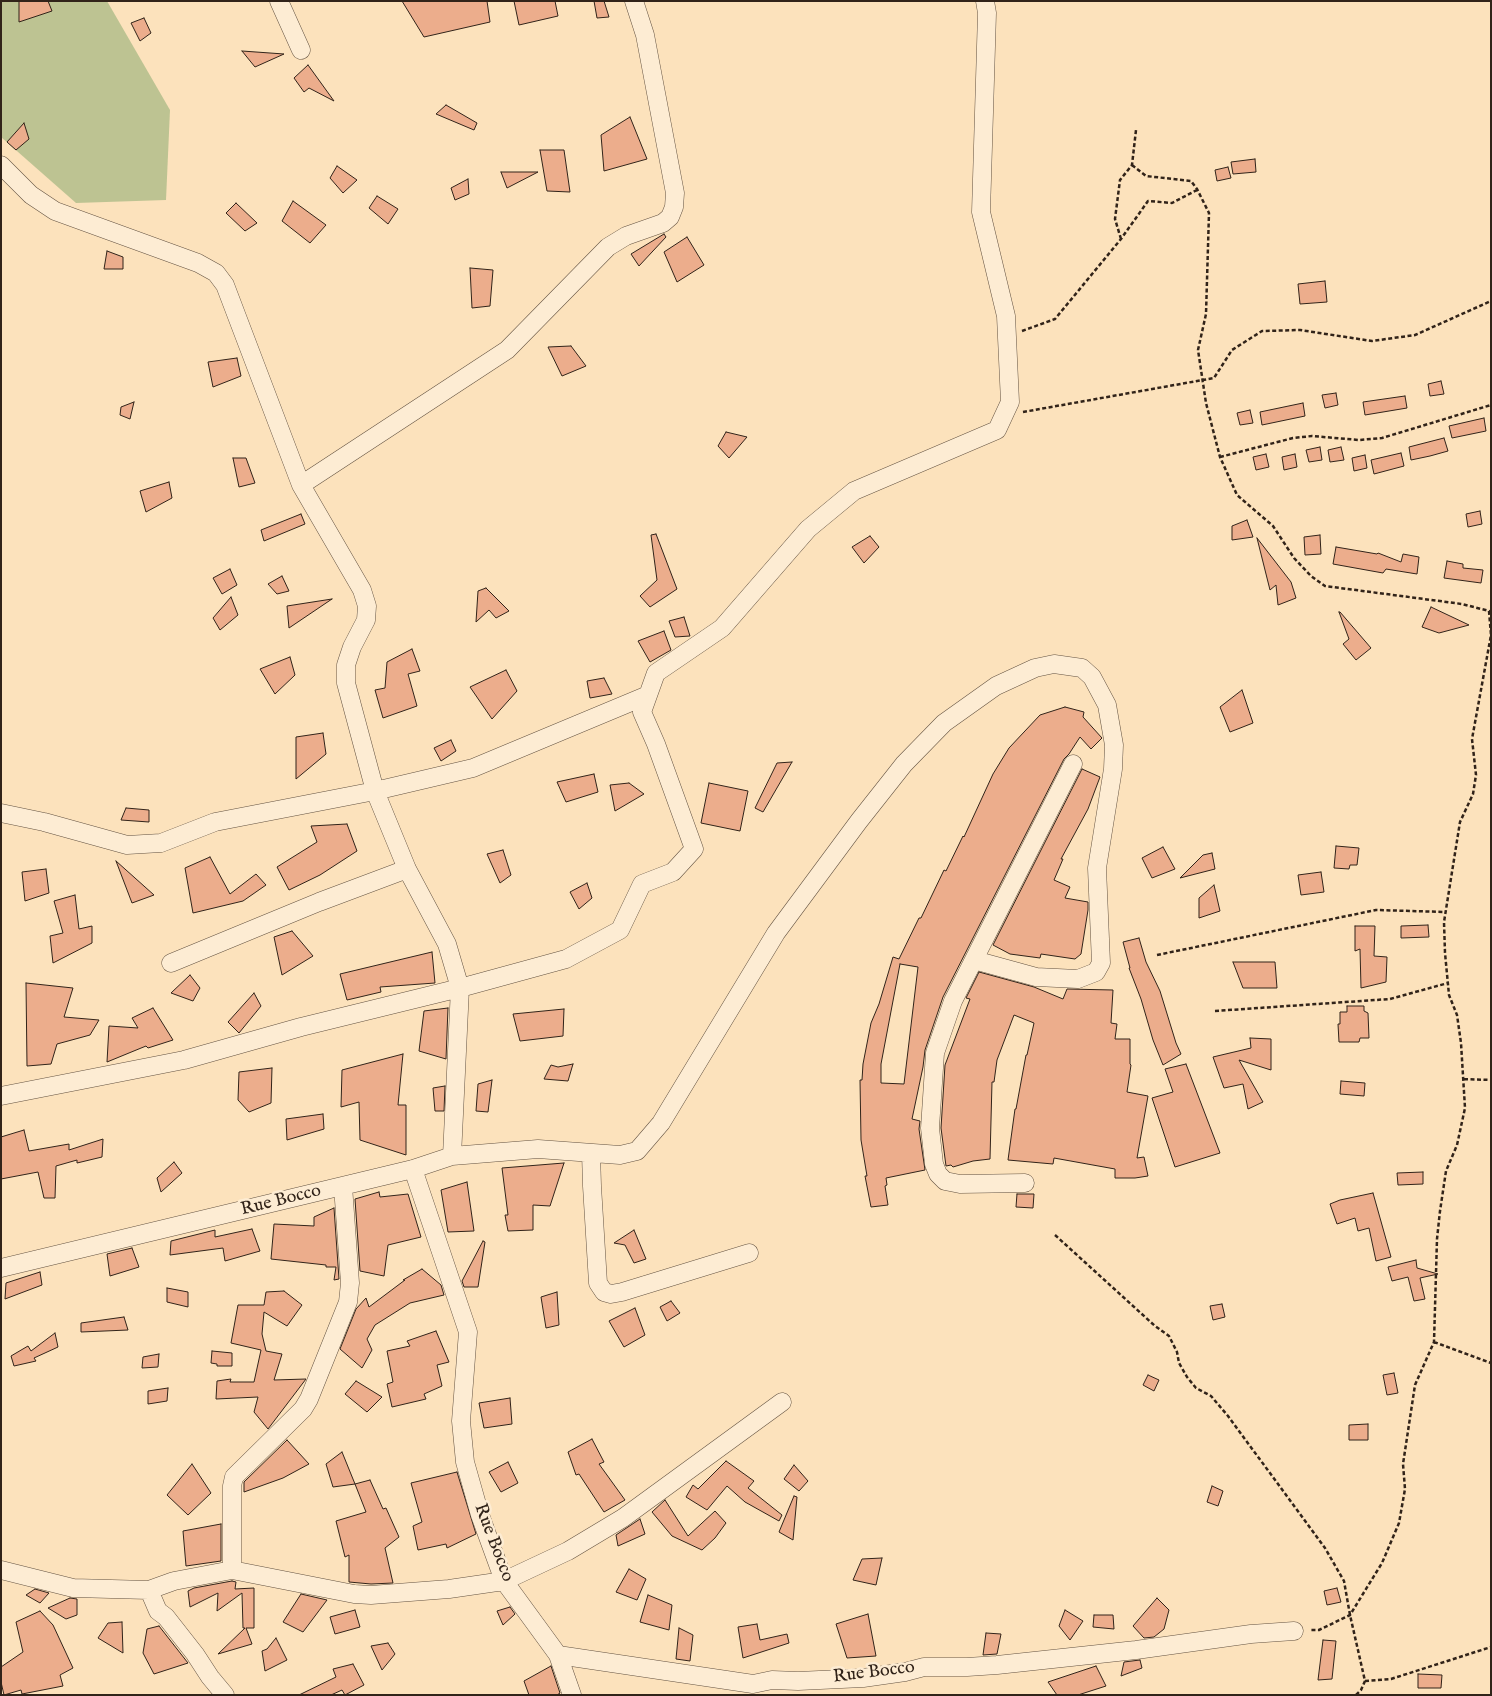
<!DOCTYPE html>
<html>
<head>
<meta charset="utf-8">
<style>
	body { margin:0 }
	#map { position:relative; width:1492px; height:1696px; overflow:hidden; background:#fce2bc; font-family:"IM FELL English",serif }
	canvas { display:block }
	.frame { position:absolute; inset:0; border:2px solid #312319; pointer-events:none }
</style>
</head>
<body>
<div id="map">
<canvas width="1492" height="1696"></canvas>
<div class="frame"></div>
</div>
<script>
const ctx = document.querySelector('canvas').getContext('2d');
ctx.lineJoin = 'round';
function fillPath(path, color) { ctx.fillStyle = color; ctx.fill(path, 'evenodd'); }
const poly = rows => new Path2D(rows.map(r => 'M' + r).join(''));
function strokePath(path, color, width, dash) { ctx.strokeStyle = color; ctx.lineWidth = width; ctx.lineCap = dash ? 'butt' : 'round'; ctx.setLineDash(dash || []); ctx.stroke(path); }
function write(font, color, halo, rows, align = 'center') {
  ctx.font = font + ' "IM FELL English",serif'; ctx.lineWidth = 5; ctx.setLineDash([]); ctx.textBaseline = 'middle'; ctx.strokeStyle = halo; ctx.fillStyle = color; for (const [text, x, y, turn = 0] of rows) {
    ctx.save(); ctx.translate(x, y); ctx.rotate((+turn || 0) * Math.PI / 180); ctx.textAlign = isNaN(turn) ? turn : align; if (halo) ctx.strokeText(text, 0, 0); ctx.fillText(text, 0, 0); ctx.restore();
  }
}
const green = poly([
	[1,1,107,1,170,110,166,200,76,203,1,137]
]);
const building = poly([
	[19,1,48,1,52,11,19,22,19,1],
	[402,1,487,1,490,22,424,37,402,1],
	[514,1,555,1,558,16,519,25,514,1],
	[594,1,604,1,609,17,597,18,594,1],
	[144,18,151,33,140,41,131,23,144,18],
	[242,51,284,54,255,67,242,51],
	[308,65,334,101,309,88,304,92,294,78,308,65],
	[446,105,477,123,474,130,436,114,446,105],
	[630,117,647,159,604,171,601,135,630,117],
	[24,123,29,139,16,150,7,142,24,123],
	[540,150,564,150,570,192,547,191,540,150],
	[1255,159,1256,172,1233,174,1231,162,1255,159],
	[337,166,357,180,343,193,330,178,337,166],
	[1228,167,1231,178,1217,181,1215,170,1228,167],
	[501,172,538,172,507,188,501,172],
	[468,179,469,194,455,200,451,188,468,179],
	[377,196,398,209,388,224,369,208,377,196],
	[293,201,326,225,310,243,282,221,293,201],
	[236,203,257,223,245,231,226,213,236,203],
	[664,234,666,237,639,266,631,254,664,234],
	[687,237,704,265,677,282,664,252,687,237],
	[107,251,123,257,123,269,104,269,107,251],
	[470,268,493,270,490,306,472,308,470,268],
	[1325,281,1327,302,1300,304,1298,284,1325,281],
	[571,346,586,366,562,376,548,347,571,346],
	[237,358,241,376,213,387,208,362,237,358],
	[1441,381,1444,394,1430,396,1428,384,1441,381],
	[1336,393,1338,405,1325,408,1322,395,1336,393],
	[1405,396,1407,408,1365,415,1363,402,1405,396],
	[134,402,130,419,120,415,121,407,134,402],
	[1303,403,1305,416,1262,425,1260,412,1303,403],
	[1250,410,1253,423,1240,425,1237,413,1250,410],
	[1484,418,1486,431,1452,438,1449,426,1484,418],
	[726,432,747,437,729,458,718,446,726,432],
	[1444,438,1448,451,1430,456,1411,460,1409,447,1444,438],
	[1320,447,1322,460,1309,462,1306,450,1320,447],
	[1341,447,1344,460,1330,462,1328,450,1341,447],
	[1401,453,1404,466,1374,474,1371,460,1401,453],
	[1266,454,1269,467,1256,470,1253,457,1266,454],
	[1295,454,1297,467,1284,470,1282,457,1295,454],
	[1365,455,1367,468,1354,471,1352,458,1365,455],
	[233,458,246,458,255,483,239,487,233,458],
	[169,482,172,498,146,512,140,491,169,482],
	[1480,511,1482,524,1468,527,1466,514,1480,511],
	[301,514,305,524,264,541,261,530,301,514],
	[1247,520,1253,537,1232,540,1232,526,1247,520],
	[656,534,677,589,650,607,640,596,657,580,651,535,656,534],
	[1320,535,1321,554,1305,555,1304,537,1320,535],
	[870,536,879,547,864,563,852,547,870,536],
	[1257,538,1291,582,1296,598,1278,605,1276,585,1270,590,1257,538],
	[1336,547,1377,554,1378,553,1401,562,1403,554,1419,557,1417,574,1386,569,1383,573,1333,564,1336,547],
	[1447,561,1463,564,1463,568,1483,570,1481,583,1444,578,1447,561],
	[230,569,237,585,222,594,213,578,230,569],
	[282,576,289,591,277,594,268,584,282,576],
	[486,588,509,611,496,618,489,610,476,622,478,591,486,588],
	[231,597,238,615,220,630,213,618,231,597],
	[332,599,289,628,287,606,332,599],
	[1431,607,1469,625,1439,633,1422,627,1431,607],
	[1339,612,1340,612,1371,648,1356,660,1343,644,1349,639,1339,612],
	[684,617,690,636,675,637,669,621,684,617],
	[664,631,671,650,650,662,638,641,664,631],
	[412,649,420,671,408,674,417,706,383,718,375,690,385,688,387,662,412,649],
	[290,657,295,675,275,694,260,669,290,657],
	[506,670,517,691,492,719,470,687,506,670],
	[604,678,612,694,590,698,587,681,604,678],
	[1242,690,1253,723,1230,732,1220,707,1242,690],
	[1065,707,1084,712,1083,717,1102,738,1091,749,1080,737,1069,754,1064,759,943,997,925,1050,923,1067,912,1119,920,1121,919,1129,925,1170,886,1178,887,1185,885,1186,888,1205,871,1207,865,1176,867,1176,861,1140,860,1080,862,1080,863,1064,871,1023,879,1004,893,957,899,959,919,918,921,918,944,870,946,871,963,836,964,837,993,774,1009,748,1040,715,1065,707],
	[900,964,918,967,904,1084,881,1083,881,1064,900,964],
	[323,733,326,754,296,779,296,737,323,733],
	[451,740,456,751,441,761,434,748,451,740],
	[792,762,763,812,755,808,777,763,792,762],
	[1082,769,1100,777,1088,809,1061,859,1063,859,1054,880,1070,887,1065,898,1088,902,1088,910,1081,954,1075,959,1041,954,1040,958,1010,954,993,945,1082,769],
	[594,774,598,792,566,802,557,782,594,774],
	[629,783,644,794,615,811,610,785,629,783],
	[709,783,748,791,740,831,701,823,709,783],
	[126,808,149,810,149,822,121,820,126,808],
	[347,824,357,851,320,875,289,890,277,867,317,842,311,826,347,824],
	[1336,846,1359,848,1357,865,1350,865,1349,869,1334,868,1336,846],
	[1163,847,1175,869,1152,878,1142,858,1163,847],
	[503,850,511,875,500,883,487,854,503,850],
	[1212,853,1215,869,1180,878,1203,855,1212,853],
	[210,857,230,894,256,874,266,885,243,901,193,913,185,868,210,857],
	[116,861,154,895,132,903,116,861],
	[46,869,49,893,25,901,22,872,46,869],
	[1321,872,1324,892,1301,895,1298,875,1321,872],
	[587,883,592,898,579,909,570,892,587,883],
	[1214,885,1220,911,1199,918,1199,898,1214,885],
	[75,895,79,929,92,926,92,943,53,963,50,936,63,933,54,901,75,895],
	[1428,925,1429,937,1401,938,1401,926,1428,925],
	[1355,926,1375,926,1374,956,1387,957,1386,982,1361,988,1360,949,1355,951,1355,926],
	[292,931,313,956,282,975,274,937,292,931],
	[1139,938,1146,962,1160,991,1176,1043,1181,1054,1163,1065,1153,1040,1141,999,1129,968,1130,968,1123,942,1139,938],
	[432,952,435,983,380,987,381,992,347,1000,340,974,432,952],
	[1233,962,1275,962,1277,988,1243,988,1233,962],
	[979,972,1034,987,1063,999,1067,989,1113,990,1111,1023,1117,1024,1115,1039,1130,1039,1130,1064,1131,1065,1127,1092,1148,1096,1137,1158,1144,1157,1148,1176,1135,1178,1115,1178,1115,1169,1054,1158,1053,1164,1008,1160,1015,1109,1016,1109,1026,1055,1027,1055,1034,1023,1014,1015,997,1060,994,1082,992,1082,990,1159,973,1161,953,1167,951,1165,946,1166,941,1128,945,1065,970,999,966,998,979,972],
	[190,975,200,988,193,1001,171,993,190,975],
	[26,983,73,988,64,1017,99,1020,90,1035,57,1044,51,1064,27,1066,26,983],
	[254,993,261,1006,239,1033,228,1022,254,993],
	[1347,1006,1364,1006,1364,1011,1368,1013,1369,1038,1360,1038,1359,1042,1339,1042,1338,1024,1340,1024,1340,1012,1347,1012,1347,1006],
	[153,1008,173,1040,148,1048,146,1046,107,1062,109,1026,138,1028,132,1018,153,1008],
	[448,1008,446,1059,419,1051,424,1011,448,1008],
	[564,1009,563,1036,520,1041,513,1014,564,1009],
	[1250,1038,1271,1039,1271,1070,1239,1060,1263,1102,1248,1109,1243,1084,1224,1088,1213,1057,1251,1048,1250,1038],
	[403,1054,398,1105,406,1105,406,1155,360,1140,359,1102,341,1107,342,1070,403,1054],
	[573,1064,568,1081,544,1079,551,1065,558,1067,573,1064],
	[1186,1064,1220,1153,1175,1167,1152,1098,1173,1092,1165,1069,1186,1064],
	[272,1068,271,1103,249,1112,238,1100,239,1072,272,1068],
	[492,1080,488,1112,476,1111,478,1084,492,1080],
	[1341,1081,1365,1083,1364,1096,1340,1094,1341,1081],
	[445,1086,444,1111,435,1111,433,1088,445,1086],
	[323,1114,324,1129,287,1140,286,1119,323,1114],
	[24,1130,29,1151,69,1144,69,1150,103,1139,102,1157,77,1163,77,1160,56,1166,55,1198,44,1198,38,1172,1,1179,1,1137,24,1130],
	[174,1162,182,1173,161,1192,157,1178,174,1162],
	[564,1163,550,1206,533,1205,533,1230,508,1231,505,1215,508,1215,502,1168,564,1163],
	[1423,1172,1423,1184,1398,1185,1397,1173,1423,1172],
	[467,1182,474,1231,448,1232,441,1190,467,1182],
	[379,1192,380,1197,408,1194,421,1237,388,1245,384,1276,360,1271,355,1199,379,1192],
	[1373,1193,1391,1257,1376,1261,1369,1228,1358,1231,1355,1218,1337,1224,1330,1204,1340,1200,1373,1193],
	[1017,1194,1034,1194,1033,1208,1016,1207,1017,1194],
	[334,1208,339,1279,334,1280,336,1267,326,1267,326,1265,271,1259,274,1224,314,1226,314,1217,334,1208],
	[252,1229,260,1251,225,1261,223,1248,170,1255,171,1241,215,1230,215,1237,252,1229],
	[634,1230,646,1259,634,1263,625,1245,614,1243,634,1230],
	[483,1241,485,1242,478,1287,464,1287,462,1281,483,1241],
	[132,1248,139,1267,110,1276,107,1254,132,1248],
	[1416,1260,1417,1268,1438,1274,1420,1278,1425,1299,1414,1301,1408,1277,1392,1281,1388,1267,1416,1260],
	[422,1269,441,1285,444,1295,410,1303,375,1325,367,1339,372,1350,362,1368,340,1349,356,1309,366,1298,369,1307,405,1280,403,1280,422,1269],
	[40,1272,42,1285,5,1299,6,1283,40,1272],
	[167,1288,188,1292,188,1307,167,1302,167,1288],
	[284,1291,302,1305,287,1326,264,1312,262,1334,266,1351,282,1354,274,1380,306,1379,268,1429,254,1412,258,1397,216,1399,217,1381,231,1379,230,1382,254,1382,261,1350,231,1343,238,1305,264,1305,266,1292,284,1291],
	[557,1292,559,1325,546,1328,541,1297,557,1292],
	[671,1301,680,1313,667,1321,660,1307,671,1301],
	[1222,1304,1225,1317,1213,1320,1210,1306,1222,1304],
	[635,1308,645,1335,624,1347,609,1321,635,1308],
	[124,1317,128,1330,81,1332,81,1323,124,1317],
	[436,1331,449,1362,437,1365,442,1386,424,1394,426,1399,392,1407,387,1384,393,1382,387,1351,410,1346,407,1341,436,1331],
	[55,1333,58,1347,34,1358,36,1361,14,1366,11,1356,28,1346,31,1351,55,1333],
	[212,1351,232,1353,232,1366,217,1366,217,1364,211,1363,212,1351],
	[159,1354,158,1367,142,1368,143,1357,159,1354],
	[1394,1373,1398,1393,1387,1395,1383,1375,1394,1373],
	[1148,1375,1159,1380,1154,1391,1143,1385,1148,1375],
	[356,1381,382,1397,367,1412,345,1394,356,1381],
	[168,1388,167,1401,148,1404,148,1391,168,1388],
	[510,1398,512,1424,484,1428,479,1403,510,1398],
	[1368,1424,1368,1440,1349,1440,1349,1425,1368,1424],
	[592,1439,604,1462,599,1464,625,1500,604,1512,579,1474,576,1475,568,1452,592,1439],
	[287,1440,309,1464,283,1478,244,1492,244,1482,287,1440],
	[342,1452,355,1484,333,1487,326,1464,342,1452],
	[726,1461,754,1481,748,1488,782,1515,779,1521,745,1502,727,1486,707,1510,686,1497,693,1485,698,1489,726,1461],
	[508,1462,518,1483,501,1492,489,1472,508,1462],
	[192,1464,211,1493,188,1515,167,1495,192,1464],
	[794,1465,808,1481,799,1491,784,1479,794,1465],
	[457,1472,476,1534,447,1548,446,1544,418,1550,413,1526,422,1522,411,1483,457,1472],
	[370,1480,383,1509,386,1508,399,1537,385,1548,393,1583,371,1584,349,1582,349,1555,345,1557,336,1521,366,1512,355,1484,370,1480],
	[1212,1486,1223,1491,1218,1506,1207,1502,1212,1486],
	[794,1496,797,1497,793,1540,779,1532,794,1496],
	[665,1500,688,1536,715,1511,726,1523,715,1538,702,1550,672,1536,652,1512,665,1500],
	[640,1519,645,1534,618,1546,616,1535,640,1519],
	[221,1524,221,1561,186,1566,183,1531,221,1524],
	[882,1558,876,1585,853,1580,862,1559,882,1558],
	[629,1569,646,1579,637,1600,616,1592,629,1569],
	[232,1581,236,1582,235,1589,254,1588,254,1628,246,1628,252,1644,218,1654,245,1628,243,1628,242,1593,217,1611,218,1593,190,1607,188,1591,194,1588,232,1581],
	[1337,1588,1341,1602,1327,1605,1324,1591,1337,1588],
	[35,1589,49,1593,40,1603,26,1595,35,1589],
	[301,1594,327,1600,303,1632,283,1622,301,1594],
	[648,1595,672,1605,669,1630,640,1622,648,1595],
	[70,1598,77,1599,77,1615,66,1619,48,1608,70,1598],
	[1157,1598,1169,1610,1164,1629,1154,1637,1144,1638,1133,1626,1157,1598],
	[510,1607,515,1614,503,1625,497,1611,510,1607],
	[355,1610,360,1627,335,1634,330,1617,355,1610],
	[1065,1610,1083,1621,1070,1640,1059,1626,1065,1610],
	[40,1611,53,1625,73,1668,60,1675,63,1686,22,1694,21,1690,4,1695,1,1682,1,1667,23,1652,16,1622,40,1611],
	[868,1614,876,1656,847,1658,836,1624,868,1614],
	[1094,1615,1113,1615,1114,1629,1093,1627,1094,1615],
	[122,1622,123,1653,98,1638,108,1623,122,1622],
	[757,1624,760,1640,787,1634,789,1643,743,1658,738,1627,757,1624],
	[159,1626,188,1663,154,1674,143,1653,147,1629,159,1626],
	[679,1628,693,1635,690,1661,676,1659,679,1628],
	[986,1633,1001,1634,997,1654,983,1655,986,1633],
	[276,1638,287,1660,265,1671,262,1651,267,1649,276,1638],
	[1323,1640,1336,1641,1332,1679,1318,1680,1323,1640],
	[388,1643,395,1654,382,1670,371,1646,388,1643],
	[1140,1660,1142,1668,1121,1676,1124,1662,1140,1660],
	[353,1664,364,1685,345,1695,342,1690,331,1695,299,1695,336,1677,333,1669,353,1664],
	[551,1666,560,1693,557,1695,529,1695,524,1681,551,1666],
	[1096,1666,1106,1686,1078,1695,1057,1695,1048,1682,1096,1666],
	[1418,1674,1442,1675,1441,1688,1418,1688,1418,1674]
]);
const path = poly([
	[1132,165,1146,176,1191,181,1197,189,1209,213,1206,314,1198,350,1206,403,1220,457,1237,495,1273,526,1294,558,1311,576,1325,586,1462,604,1489,611,1491,635,1472,739,1476,775,1473,794,1460,822,1444,922,1445,953,1449,995,1457,1015,1461,1043,1465,1108,1457,1145,1446,1171,1440,1211,1437,1239,1434,1342,1415,1385,1403,1464,1405,1489,1399,1523,1382,1563,1350,1615,1319,1630,1311,1630],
	[1121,239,1115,219,1120,180,1132,165,1136,130],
	[1022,331,1055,319,1121,239,1148,201,1172,203,1197,190],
	[1023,412,1214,378,1232,350,1262,331,1300,330,1372,341,1415,335,1491,301],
	[1220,457,1293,438,1312,436,1359,440,1382,438,1491,405],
	[1157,955,1376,910,1445,912],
	[1215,1011,1390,999,1448,983],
	[1464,1079,1491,1080],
	[1055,1235,1155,1326,1169,1336,1177,1352,1179,1363,1187,1377,1196,1388,1211,1396,1228,1416,1325,1548,1344,1581,1350,1615,1365,1681,1361,1690,1356,1695],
	[1434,1342,1491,1363],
	[1365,1681,1391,1679,1491,1647]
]);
const minor = poly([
	[279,1,301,50],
	[1,165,31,195,55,211,198,263,216,273,225,285,301,485,362,590,367,606,366,620,352,647,346,665,346,683,375,791,407,869,447,944,460,988,452,1156],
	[301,485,507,350,608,247,626,236,663,223,670,217,674,207,675,193,645,35,634,1],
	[1,813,44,822,127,845,161,843,215,822,375,791,473,768,648,695],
	[171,963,319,902,407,869],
	[1,1096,184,1060,301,1027,460,988,566,959,620,930,642,884,673,872,694,849,656,744,642,712,656,673,722,628,808,529,854,491,997,430,1010,402,1006,316,981,212,987,13,985,1],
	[591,1153,592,1186,598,1283,604,1292,611,1294,622,1292,749,1253],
	[413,1169,468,1332,461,1421,465,1462,480,1515,504,1581,558,1655,753,1684,772,1680,798,1681,863,1678,905,1672,924,1667,967,1667,997,1665,1136,1650,1251,1634,1294,1631],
	[1025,1183,960,1184,945,1181,938,1174,934,1164,930,1128,935,1053,953,1001,1073,764],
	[1,1268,413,1169,452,1156,538,1149,620,1155,637,1151,661,1123,776,933,859,821,904,764,944,723,996,686,1035,668,1054,664,1082,668,1092,677,1107,705,1114,745,1113,769,1097,868,1101,963,1096,972,1078,979,1036,977,974,960],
	[1,1570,73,1588,149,1590,158,1611,166,1617,195,1654,210,1677,225,1695],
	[232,1570,232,1486,234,1477,303,1409,309,1399,348,1302,350,1283,343,1186],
	[149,1590,174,1581,232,1570,354,1594,371,1595,449,1589,504,1581,568,1551,623,1518,782,1402],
	[558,1655,572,1695]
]);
const streetNames = [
	["Rue Bocco",281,1201,-14],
	["Rue Bocco",493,1543,69],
	["Rue Bocco",874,1673,-7]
];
fillPath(green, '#bdc392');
fillPath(building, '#ecad8c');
strokePath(building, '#312319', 1);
strokePath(minor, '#645342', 19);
strokePath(path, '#312319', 2.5, [4, 2.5]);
strokePath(minor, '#fdecd3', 18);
write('18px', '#312319', '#fdecd3', streetNames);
</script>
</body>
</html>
